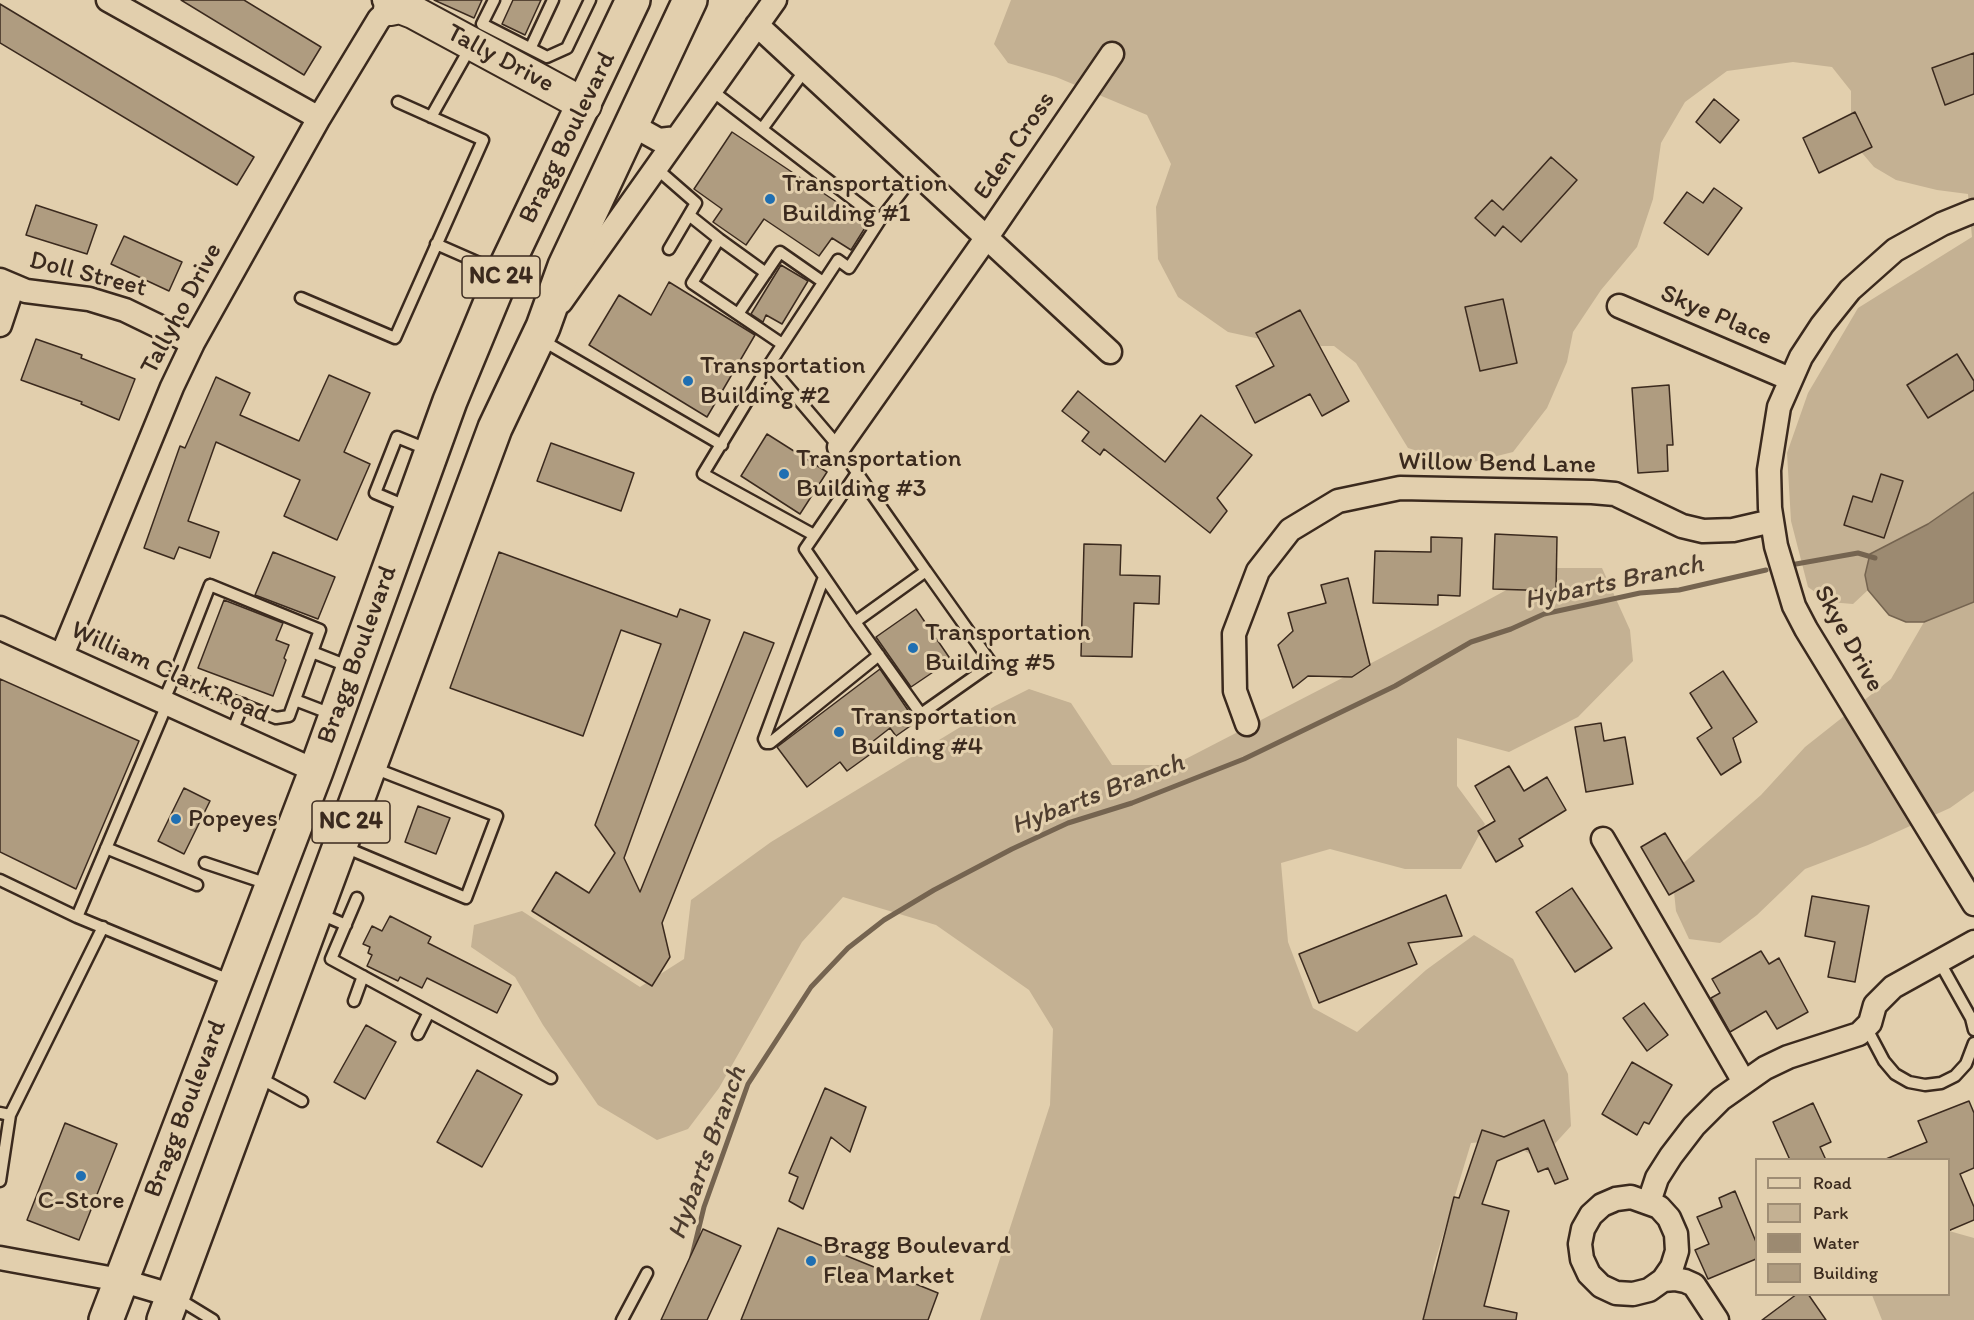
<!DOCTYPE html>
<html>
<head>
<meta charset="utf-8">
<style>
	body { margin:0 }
	#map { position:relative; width:1974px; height:1320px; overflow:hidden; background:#e2cfad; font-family:Itim,sans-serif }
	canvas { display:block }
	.legend { position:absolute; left:1755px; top:1158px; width:195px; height:138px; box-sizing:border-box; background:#e2cfad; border:2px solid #9f8d74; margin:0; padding:8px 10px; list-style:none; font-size:18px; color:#3b2a1e }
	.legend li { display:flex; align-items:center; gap:12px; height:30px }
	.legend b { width:30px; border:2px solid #9f8d74 }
</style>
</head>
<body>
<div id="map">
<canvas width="1974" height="1320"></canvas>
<ul class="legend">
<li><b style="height:8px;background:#e2cfad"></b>Road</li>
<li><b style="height:16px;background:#c4b193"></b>Park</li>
<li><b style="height:16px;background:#9c8a71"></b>Water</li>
<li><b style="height:16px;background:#af9c80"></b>Building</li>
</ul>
</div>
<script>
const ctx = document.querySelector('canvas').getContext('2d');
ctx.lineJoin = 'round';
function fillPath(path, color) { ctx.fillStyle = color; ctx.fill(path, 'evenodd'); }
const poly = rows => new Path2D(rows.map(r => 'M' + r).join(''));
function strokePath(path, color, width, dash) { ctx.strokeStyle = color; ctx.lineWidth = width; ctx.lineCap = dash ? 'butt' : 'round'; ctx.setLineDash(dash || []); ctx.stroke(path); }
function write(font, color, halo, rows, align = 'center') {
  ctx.font = font + ' Itim,sans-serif'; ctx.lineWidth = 6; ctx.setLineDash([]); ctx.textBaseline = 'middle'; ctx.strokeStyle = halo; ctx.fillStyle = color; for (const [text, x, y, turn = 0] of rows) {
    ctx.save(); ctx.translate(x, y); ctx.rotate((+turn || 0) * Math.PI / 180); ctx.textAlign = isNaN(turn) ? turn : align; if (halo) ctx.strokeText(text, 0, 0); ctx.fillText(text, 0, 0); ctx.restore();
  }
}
const green = poly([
	[1011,0,1974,0,1974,492,1928,524,1865,575,1868,590,1853,604,1829,602,1808,587,1791,521,1787,453,1808,393,1858,308,1972,237,1968,194,1937,190,1896,180,1874,167,1851,140,1851,91,1832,67,1793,62,1727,71,1685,102,1661,143,1653,199,1637,247,1601,290,1573,332,1567,362,1547,408,1513,452,1461,465,1408,448,1356,363,1334,346,1292,346,1228,332,1178,297,1158,259,1156,207,1171,164,1147,115,1056,77,1008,63,994,44],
	[1547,568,1602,568,1630,630,1633,661,1578,717,1509,752,1457,738,1457,786,1485,824,1461,869,1405,869,1330,849,1281,863,1288,942,1313,1008,1357,1032,1426,970,1474,935,1513,959,1568,1074,1571,1126,1540,1160,1506,1140,1471,1143,1433,1268,1435,1320,980,1320,1050,1105,1053,1029,1029,990,936,925,843,897,802,942,719,1088,688,1129,657,1140,598,1105,543,1025,515,977,471,947,474,925,522,911,640,987,684,959,691,900,771,842,995,706,1029,689,1071,703,1112,765,1174,765,1381,658],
	[1974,602,1974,791,1950,808,1868,845,1805,869,1757,915,1720,943,1689,939,1676,911,1672,873,1761,795,1805,747,1891,679,1924,622],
	[1949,1231,1974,1238,1974,1320,1882,1320,1872,1295,1948,1294]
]);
const water = poly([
	[1974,492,1974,602,1924,622,1906,622,1889,615,1868,590,1865,575,1870,554,1928,524,1974,492]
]);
const stream = poly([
	[1796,564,1858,553,1875,558],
	[692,1256,704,1207,748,1084,811,987,848,948,884,920,934,890,1012,849,1068,823,1132,803,1244,759,1395,686,1471,642,1511,629,1544,614,1640,593,1679,590,1766,570]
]);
const building = poly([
	[181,0,244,0,321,47,304,75,181,0],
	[434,0,482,0,474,18,434,0],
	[513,0,541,0,525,35,502,24,513,0],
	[0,4,254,157,237,185,0,43,0,4],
	[1974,53,1974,94,1945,105,1932,68,1974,53],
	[1714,99,1739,120,1720,143,1696,122,1714,99],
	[1855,112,1872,147,1819,173,1803,138,1855,112],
	[732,132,868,223,851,250,832,238,819,256,764,219,746,245,713,222,722,209,694,189,732,132],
	[1551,157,1577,180,1521,242,1503,226,1495,236,1475,218,1492,200,1503,210,1551,157],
	[1714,188,1742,208,1708,255,1664,223,1687,192,1703,203,1714,188],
	[36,205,97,225,87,254,26,235,36,205],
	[124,236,182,262,169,291,111,264,124,236],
	[781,265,808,281,782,324,766,315,763,322,751,314,781,265],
	[669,282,755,335,707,417,589,345,619,295,651,315,669,282],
	[1503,299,1517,363,1480,371,1465,307,1503,299],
	[1300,310,1349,401,1322,416,1310,394,1255,423,1236,386,1274,366,1256,333,1300,310],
	[36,339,82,355,81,358,135,379,119,420,81,404,82,402,21,380,36,339],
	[1957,354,1974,381,1974,390,1928,418,1907,385,1957,354],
	[329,375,370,393,344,452,370,464,337,540,284,516,300,480,216,442,188,521,219,532,210,558,179,547,174,559,144,548,180,446,185,448,216,377,250,393,240,415,299,441,329,375],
	[1669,385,1673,445,1667,445,1668,471,1638,473,1632,388,1669,385],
	[1078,391,1165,462,1201,415,1252,455,1217,498,1227,511,1210,533,1104,449,1100,455,1082,441,1089,432,1062,411,1078,391],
	[767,434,827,472,800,514,741,476,767,434],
	[551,443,634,473,621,511,537,481,551,443],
	[1881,474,1903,481,1884,538,1844,525,1853,496,1872,502,1881,474],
	[1495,534,1557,537,1556,591,1493,589,1495,534],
	[1431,537,1462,538,1460,596,1438,595,1438,605,1373,603,1375,551,1431,552,1431,537],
	[1084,544,1121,545,1120,575,1160,576,1159,604,1134,603,1132,657,1081,656,1084,544],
	[273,552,335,577,318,619,255,595,273,552],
	[499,552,677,617,680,609,710,620,624,858,640,892,744,632,774,643,662,923,670,957,652,986,532,911,556,872,589,893,615,853,595,825,661,644,621,630,583,736,450,688,499,552],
	[1348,578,1370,665,1352,677,1308,676,1293,688,1278,645,1293,631,1288,613,1326,603,1321,585,1348,578],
	[224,600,283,623,276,640,289,645,284,658,286,660,273,696,198,668,224,600],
	[916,609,951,660,911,687,876,637,916,609],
	[880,669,916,722,896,736,890,728,867,746,872,753,847,771,840,762,807,787,777,747,880,669],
	[1723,671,1757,722,1733,738,1741,762,1721,775,1697,738,1712,728,1690,693,1723,671],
	[0,679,139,741,76,889,0,852,0,679],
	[1601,723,1604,741,1625,737,1633,784,1586,792,1575,727,1601,723],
	[1509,766,1524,791,1547,777,1566,810,1519,839,1523,846,1496,862,1478,831,1495,821,1475,786,1509,766],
	[184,788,210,801,184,854,158,841,184,788],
	[418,806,450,818,436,854,405,842,418,806],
	[1665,833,1694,881,1669,895,1641,847,1665,833],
	[1572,888,1612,948,1575,972,1536,912,1572,888],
	[1446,895,1462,936,1408,943,1417,964,1319,1003,1299,954,1446,895],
	[1812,896,1869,906,1855,982,1828,977,1835,942,1805,936,1812,896],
	[390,916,431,937,428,943,511,985,497,1013,427,978,422,988,400,977,398,981,367,966,372,955,368,953,370,947,363,944,372,926,382,931,390,916],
	[1761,951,1769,964,1779,958,1808,1012,1777,1029,1766,1011,1730,1032,1711,998,1720,993,1712,979,1761,951],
	[1644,1003,1668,1035,1647,1051,1623,1018,1644,1003],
	[366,1025,396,1042,365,1099,334,1082,366,1025],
	[1632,1062,1672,1085,1649,1124,1644,1122,1637,1135,1602,1114,1632,1062],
	[477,1070,522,1095,482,1167,437,1142,477,1070],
	[825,1088,866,1107,850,1152,831,1137,803,1209,789,1201,798,1177,789,1173,825,1088],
	[1969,1101,1974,1113,1974,1168,1960,1174,1974,1207,1974,1220,1948,1231,1948,1160,1886,1159,1927,1142,1918,1121,1969,1101],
	[1813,1103,1831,1142,1820,1147,1826,1160,1790,1160,1773,1122,1813,1103],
	[1544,1120,1568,1179,1555,1184,1548,1168,1538,1172,1528,1148,1497,1161,1482,1204,1509,1211,1484,1306,1517,1313,1516,1320,1423,1320,1454,1197,1459,1198,1482,1130,1504,1137,1544,1120],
	[65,1123,117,1144,79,1240,27,1220,65,1123],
	[1735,1191,1756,1242,1756,1259,1708,1279,1695,1250,1709,1244,1697,1217,1722,1207,1719,1198,1735,1191],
	[778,1228,938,1293,928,1320,741,1320,778,1228],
	[703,1229,741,1246,707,1320,661,1320,703,1229],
	[1797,1294,1808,1294,1826,1320,1762,1320,1797,1294]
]);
const lane = poly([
	[494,0,482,24,547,57,567,48,590,0],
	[531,47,553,0],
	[711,90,880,220,917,172],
	[431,117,471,46],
	[762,129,805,70],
	[657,169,696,203,669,249],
	[689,215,719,239,692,283,782,344],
	[880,220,849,268,838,260,769,365,839,447,926,571],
	[719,239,766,273],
	[436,244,500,272],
	[301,298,395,338,483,140,398,102],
	[738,314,780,252,823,282],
	[540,339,722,445],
	[769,365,703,474,814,535],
	[408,507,375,493,397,437,429,450],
	[824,577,764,739,766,743,770,743,879,655],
	[210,585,320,630,289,716,276,718,174,677,210,585],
	[855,622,926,571,992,664,921,714,855,622,805,549,857,473],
	[312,652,350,667],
	[164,700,174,677],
	[295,700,334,715],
	[232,732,243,704],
	[342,846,466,898,497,816,371,767],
	[106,848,197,885],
	[205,863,268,884],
	[0,880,77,917,232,981],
	[357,898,331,959,551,1078],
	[318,913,346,925],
	[77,917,168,702],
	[1939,961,1971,1018,1974,1030],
	[354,1001,363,976],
	[1866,1027,1884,1061,1895,1074,1909,1082,1925,1085,1941,1083,1955,1076,1966,1064,1974,1043],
	[418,1034,429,1012],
	[258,1077,302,1101],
	[0,1113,10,1115,103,927],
	[0,1181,10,1115],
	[177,1298,213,1320],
	[622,1320,647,1273]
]);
const street = poly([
	[108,0,319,118],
	[757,25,1110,352],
	[632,125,659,140,677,138],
	[1974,211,1942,224,1895,250,1850,290,1822,325,1801,357,1779,407,1769,470,1770,508,1776,546,1794,606,1806,629,1974,904],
	[0,280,26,291,89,299,125,310,193,343],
	[561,302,775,0],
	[1619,306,1790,379],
	[0,325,13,286],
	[839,447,987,237,1112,54],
	[0,628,316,771],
	[62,655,172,387,193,343,319,118,379,19,390,9,384,0],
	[1247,724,1235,691,1234,634,1258,571,1290,530,1338,501,1400,488,1592,492,1615,494,1682,526,1703,531,1733,530,1772,521],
	[1603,839,1744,1082],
	[1649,1202,1657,1178,1671,1156,1694,1126,1721,1099,1765,1068,1788,1057,1859,1034,1870,1023,1875,1005,1893,987,1974,942],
	[0,1258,120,1280,174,1296],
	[1663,1280,1672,1267,1677,1251,1676,1234,1669,1218,1659,1207,1631,1197,1616,1199,1602,1205,1591,1215,1583,1229,1580,1244,1582,1259,1589,1274,1601,1286,1616,1293,1633,1294,1649,1290,1663,1280,1675,1279,1685,1281,1694,1285,1717,1320]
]);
const secondary = poly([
	[390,9,400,7,413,12,585,105]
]);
const primary = poly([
	[106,1320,316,771,450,401,503,273,633,0],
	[164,1320,495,428,543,327,565,266,690,0]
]);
const markers = [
	[770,199,6,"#1f6fb2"],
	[688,381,6,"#1f6fb2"],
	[784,474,6,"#1f6fb2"],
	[913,648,6,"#1f6fb2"],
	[839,732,6,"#1f6fb2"],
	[176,819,6,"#1f6fb2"],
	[81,1176,6,"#1f6fb2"],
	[811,1261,6,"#1f6fb2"]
];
const shields = [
	[501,277,78],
	[351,822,78]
];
const shieldNames = [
	["NC 24",501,277],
	["NC 24",351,822]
];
const streetNames = [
	["Tally Drive",500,59,28],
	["Bragg Boulevard",568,138,-64],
	["Eden Cross",1015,146,-56],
	["Doll Street",88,275,14],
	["Tallyho Drive",182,309,-62],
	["Skye Place",1716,316,23],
	["Willow Bend Lane",1497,464,1],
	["Skye Drive",1848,639,61],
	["Bragg Boulevard",358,655,-70],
	["William Clark Road",170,673,24],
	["Bragg Boulevard",186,1109,-69]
];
const poiNames = [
	["Transportation",782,184],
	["Building #1",782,214],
	["Transportation",700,366],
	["Building #2",700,396],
	["Transportation",796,459],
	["Building #3",796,489],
	["Transportation",925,633],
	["Building #5",925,663],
	["Transportation",851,717],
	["Building #4",851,747],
	["Popeyes",188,819],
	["C-Store",81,1201,"center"],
	["Bragg Boulevard",823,1246],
	["Flea Market",823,1276]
];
const waterNames = [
	["Hybarts Branch",1614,583,-12],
	["Hybarts Branch",1098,795,-21],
	["Hybarts Branch",708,1153,-70]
];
fillPath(green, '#c4b193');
fillPath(water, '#9c8a71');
strokePath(water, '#756450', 1.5);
strokePath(stream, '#756450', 5);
fillPath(building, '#af9c80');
strokePath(building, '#3b2a1e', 1.5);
strokePath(lane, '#3b2a1e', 15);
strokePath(street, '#3b2a1e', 27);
strokePath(secondary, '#3b2a1e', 36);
strokePath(primary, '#3b2a1e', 38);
strokePath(lane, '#e2cfad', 10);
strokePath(street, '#e2cfad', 22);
strokePath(secondary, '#e2cfad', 32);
strokePath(primary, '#e2cfad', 33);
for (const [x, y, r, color] of markers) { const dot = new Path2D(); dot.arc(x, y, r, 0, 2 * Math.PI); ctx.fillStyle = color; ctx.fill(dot); strokePath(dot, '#e2cfad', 2); }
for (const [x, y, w] of shields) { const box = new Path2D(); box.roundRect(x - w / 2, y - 21, w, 42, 4.5); ctx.fillStyle = '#e2cfad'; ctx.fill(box); strokePath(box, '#3b2a1e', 1.5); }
write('bold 24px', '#3b2a1e', null, shieldNames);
write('26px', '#3b2a1e', '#e2cfad', streetNames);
write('26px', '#3b2a1e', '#e2cfad', poiNames, 'left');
write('italic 27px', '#4e3d2f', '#e2cfad', waterNames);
</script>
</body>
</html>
